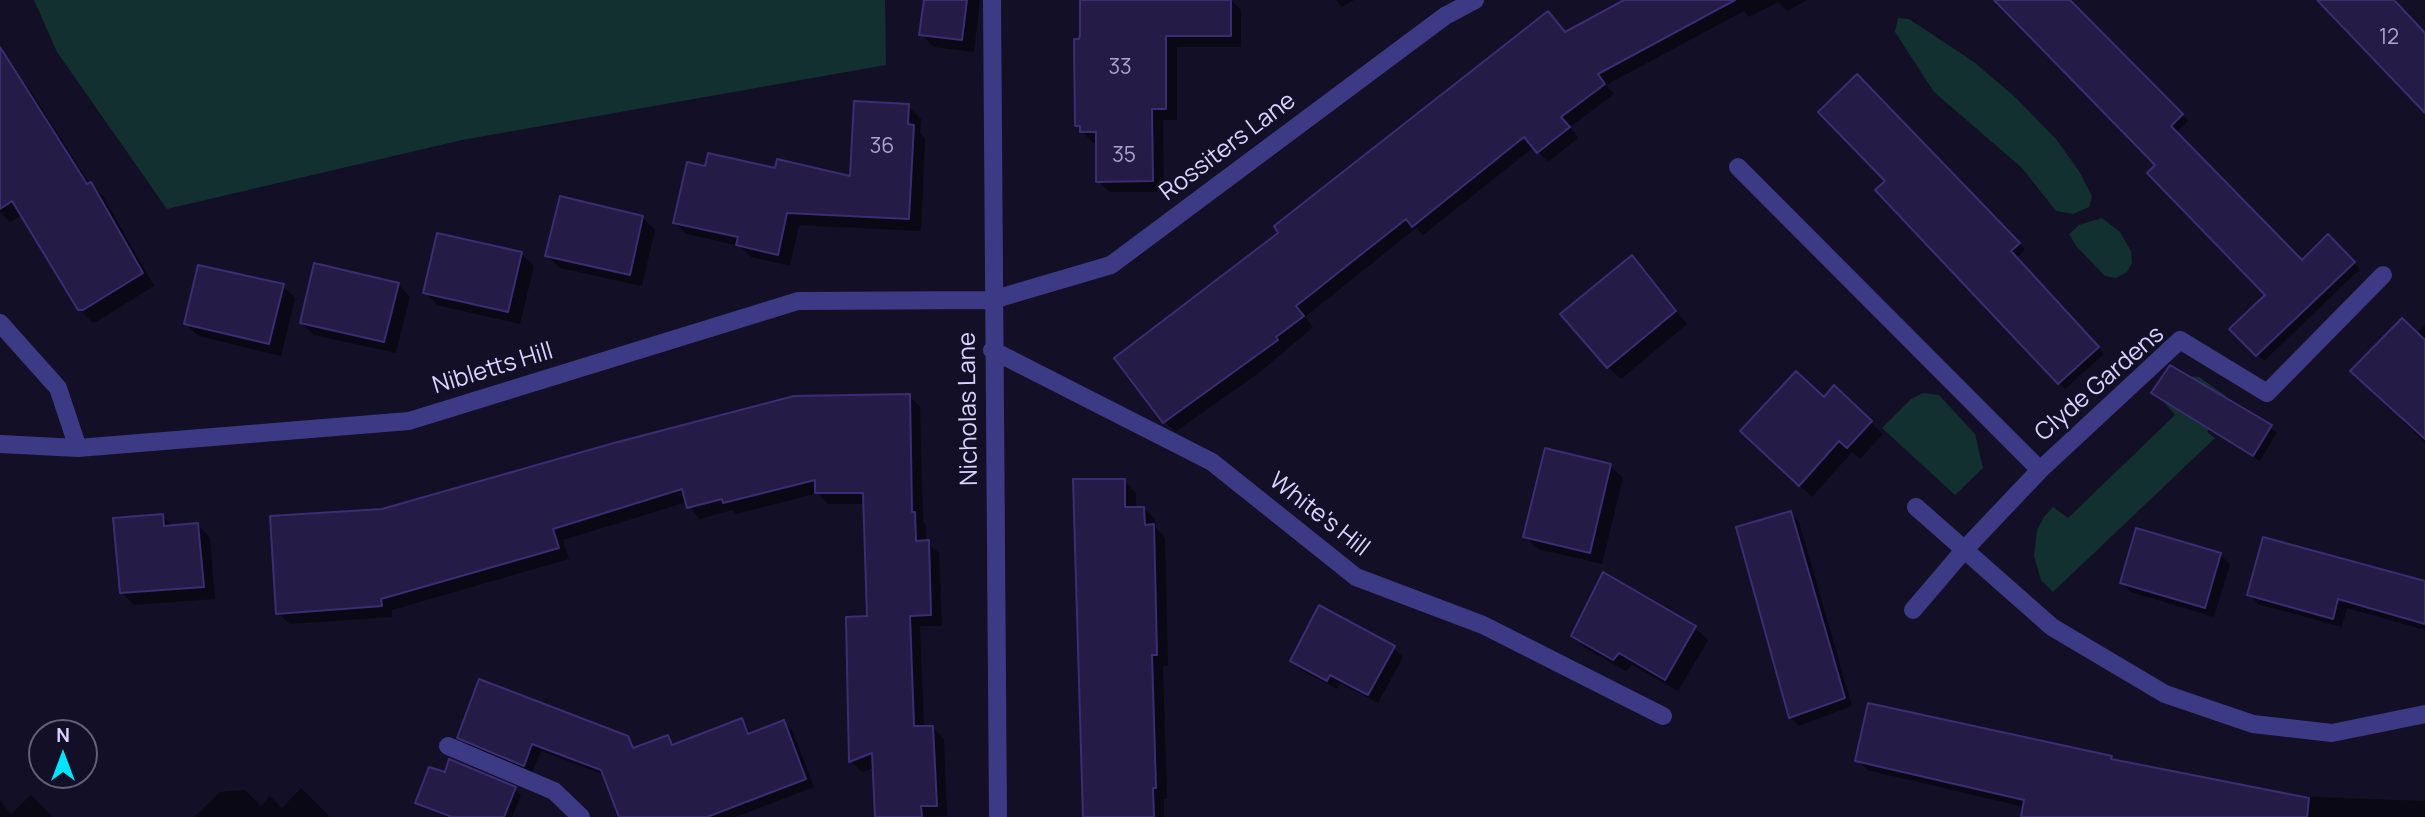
<!DOCTYPE html>
<html>
<head>
<meta charset="utf-8">
<style>
	body { margin:0 }
	#map { position:relative; width:2425px; height:817px; overflow:hidden; background:#130f26; font-family:Manrope,sans-serif }
	canvas { display:block }
	.north { position:absolute; left:28px; top:719px; width:70px; height:70px; box-sizing:border-box; background:#130f26; border:2px solid #625e7d; border-radius:50%; rotate:0deg; font-size:19px; font-weight:700; line-height:28px; text-align:center; color:#d9d4ff }
	.north::after { content:''; display:block; margin:auto; width:24px; height:32px; background:#00e5ff; clip-path:polygon(50% 0,100% 100%,50% 72%,0 100%) }
</style>
</head>
<body>
<div id="map">
<canvas width="2425" height="817"></canvas>
<div class="north">N</div>
</div>
<script>
const ctx = document.querySelector('canvas').getContext('2d');
ctx.lineJoin = 'round';
function fillPath(path, color) { ctx.fillStyle = color; ctx.fill(path, 'evenodd'); }
const poly = rows => new Path2D(rows.map(r => 'M' + r).join(''));
function strokePath(path, color, width, dash) { ctx.strokeStyle = color; ctx.lineWidth = width; ctx.lineCap = dash ? 'butt' : 'round'; ctx.setLineDash(dash || []); ctx.stroke(path); }
function write(font, color, halo, rows, align = 'center') {
  ctx.font = font + ' Manrope,sans-serif'; ctx.lineWidth = 6; ctx.setLineDash([]); ctx.textBaseline = 'middle'; ctx.strokeStyle = halo; ctx.fillStyle = color; for (const [text, x, y, turn = 0] of rows) {
    ctx.save(); ctx.translate(x, y); ctx.rotate((+turn || 0) * Math.PI / 180); ctx.textAlign = isNaN(turn) ? turn : align; if (halo) ctx.strokeText(text, 0, 0); ctx.fillText(text, 0, 0); ctx.restore();
  }
}
const green = poly([
	[34,0,885,0,886,65,462,140,167,209,57,52],
	[1898,18,1909,19,1974,62,2014,96,2056,139,2079,171,2092,196,2089,207,2073,214,2056,211,2022,168,1934,92,1895,32],
	[2102,218,2120,232,2131,251,2132,263,2127,272,2116,278,2105,276,2077,247,2069,234,2079,225],
	[2186,376,2199,377,2226,396,2207,432,2215,438,2053,592,2041,580,2034,556,2037,530,2044,517,2053,507,2068,518,2175,415,2154,391],
	[1923,393,1939,395,1975,434,1983,468,1955,495,1882,428,1911,399]
]);
const shadow = poly([
	[926,0,980,0,974,52,934,47,921,34],
	[1082,0,1231,0,1241,10,1241,47,1177,47,1177,120,1163,120,1164,192,1110,192,1098,181,1098,143,1093,143,1076,125],
	[1336,0,1354,0,1342,7],
	[1629,0,1807,0,1787,11,1778,2,1749,17,1744,11,1606,85,1614,94,1570,127,1578,138,1548,162,1534,147,1423,235,1416,228,1305,317,1313,327,1260,372,1175,432,1165,422,1116,358,1566,34],
	[1996,0,2068,0,2188,121,2176,133,2302,262,2328,236,2360,269,2264,361,2232,329,2268,295,2158,165],
	[16,75,28,87,89,183,103,196,154,286,96,322,92,322,79,309,23,215,10,222,0,212,0,76],
	[1857,76,2025,250,2016,258,2104,354,2065,389,1877,190,1887,181],
	[908,106,921,119,920,133,925,139,921,231,799,225,790,266,751,257,740,246,687,234,674,222,706,168,777,170,851,178],
	[642,217,655,230,642,286,560,268,547,256],
	[521,254,534,266,520,324,437,305,425,292],
	[1632,257,1687,324,1621,379,1608,367],
	[398,284,410,297,396,353,314,335,301,322],
	[283,286,295,298,281,356,198,336,186,324],
	[2425,325,2425,443,2353,371,2416,334],
	[2171,367,2277,432,2260,461,2153,393],
	[1834,388,1883,434,1860,459,1852,452,1812,497,1754,443,1824,399],
	[909,396,920,407,923,522,926,525,926,542,939,553,942,626,920,626,924,728,933,727,944,739,947,816,877,817,874,768,862,772,851,761,868,618,865,504,828,504,818,493,736,514,732,510,699,519,687,502,563,540,569,559,392,610,392,617,290,624,278,613,383,511],
	[1610,466,1623,478,1602,564,1538,549,1525,536],
	[1124,481,1136,493,1136,508,1144,508,1155,520,1156,528,1165,538,1168,666,1163,666,1167,799,1164,799,1164,817,1084,817],
	[1791,513,1799,522,1852,706,1799,726,1791,718,1738,528],
	[162,516,174,527,198,525,210,538,215,599,134,605,121,592],
	[2220,555,2230,564,2214,617,2131,592,2122,582],
	[1604,575,1695,628,1708,640,1678,691,1632,665,1626,671,1585,648,1573,635],
	[2425,583,2425,630,2347,608,2342,627,2258,604,2249,594],
	[1394,648,1403,657,1378,703,1340,683,1337,689,1301,670,1292,660],
	[741,720,752,734,783,722,792,730,814,787,736,817,621,817,605,775,541,751,532,773,468,746,459,737,627,738,637,749,668,737,676,746],
	[2111,758,2115,762,2287,796,2425,801,2425,817,2022,817,2024,807,1867,770,1857,760],
	[301,788,330,817,194,817,220,792,245,790,261,806,270,796,282,808],
	[515,789,521,795,512,817,446,817,424,808,417,802],
	[31,795,53,817,0,817,0,800,11,814]
]);
const building = poly([
	[924,0,967,0,962,40,919,35,924,0],
	[1080,0,1231,0,1231,36,1166,36,1166,109,1152,109,1153,181,1096,182,1096,132,1080,132,1080,126,1075,126,1074,39,1079,39,1080,35,1080,0],
	[1624,0,1735,0,1598,74,1605,84,1561,117,1570,127,1537,153,1524,137,1412,227,1406,219,1296,306,1304,316,1276,337,1278,340,1163,423,1114,358,1278,233,1274,226,1548,11,1565,32,1624,0],
	[1994,0,2070,0,2183,114,2171,126,2302,260,2328,234,2355,262,2256,356,2229,329,2265,295,2147,173,2155,165,1994,0],
	[2317,0,2394,0,2425,33,2425,113,2317,0],
	[0,47,87,184,91,182,143,273,83,310,78,310,12,201,0,209,0,47],
	[1857,74,2020,243,2011,251,2099,347,2058,384,1875,190,1885,181,1818,112,1857,74],
	[854,101,909,104,908,124,914,125,909,219,787,213,778,255,736,245,738,237,673,223,687,162,705,166,708,153,775,168,777,159,850,176,854,101],
	[560,196,643,216,630,275,545,256,560,196],
	[437,233,522,252,508,312,423,293,437,233],
	[1632,255,1676,311,1607,368,1560,314,1632,255],
	[314,263,399,283,384,342,300,323,314,263],
	[198,265,284,284,269,344,184,324,198,265],
	[2402,318,2425,340,2425,439,2350,371,2402,318],
	[2170,365,2272,425,2253,456,2151,393,2170,365],
	[1796,371,1824,397,1834,385,1872,421,1847,448,1839,441,1799,486,1740,431,1796,371],
	[910,394,912,512,915,512,916,541,929,540,931,615,910,616,914,726,933,726,937,806,921,806,922,817,875,817,872,753,849,762,846,617,867,616,863,493,815,493,815,480,723,503,722,499,687,508,682,489,553,529,559,548,381,599,382,606,276,614,270,516,382,509,614,443,794,396,910,394],
	[1545,448,1611,464,1590,553,1523,537,1545,448],
	[1073,479,1125,479,1125,507,1144,507,1145,525,1154,524,1157,655,1152,655,1156,788,1153,788,1154,817,1083,817,1073,479],
	[1791,511,1845,698,1789,718,1736,527,1791,511],
	[163,514,164,526,198,523,204,587,120,593,113,518,163,514],
	[2136,528,2221,553,2205,608,2120,583,2136,528],
	[2263,537,2425,581,2425,624,2338,599,2333,619,2247,595,2263,537],
	[1603,572,1696,626,1665,680,1619,653,1613,660,1571,636,1603,572],
	[1319,605,1395,646,1368,695,1330,675,1327,681,1290,661,1319,605],
	[479,679,628,736,633,748,668,735,672,745,742,718,748,734,784,720,806,779,707,817,619,817,601,770,532,744,524,766,457,738,479,679],
	[1868,703,2112,756,2111,759,2309,798,2307,817,2021,817,2024,800,1855,761,1868,703],
	[449,759,516,787,504,817,452,817,415,803,429,767,445,772,449,759]
]);
const lane = poly([
	[448,746,554,791,581,817]
]);
const street = poly([
	[992,0,998,817],
	[1738,167,2040,470],
	[0,323,58,388,78,448],
	[992,350,1212,462,1356,577,1483,625,1663,716],
	[0,444,78,448,409,421,798,301,992,300,1111,265,1445,16,1475,0],
	[1916,507,2052,627,2165,694,2253,724,2332,733,2425,714],
	[1913,610,1965,549,2040,470,2180,340,2267,393,2383,275]
]);
const numberNames = [
	["12",2389,38],
	["33",1120,68],
	["36",882,147],
	["35",1124,156]
];
const streetNames = [
	["Rossiters Lane",1228,147,-37],
	["Nibletts Hill",493,369,-17],
	["Clyde Gardens",2100,384,-41],
	["Nicholas Lane",969,409,-91],
	["White's Hill",1319,515,38]
];
fillPath(green, '#12302f');
fillPath(shadow, '#0007');
fillPath(building, '#241b47');
strokePath(building, '#3b2d73', 2);
strokePath(lane, '#3d3a85', 18);
strokePath(street, '#3d3a85', 18);
write('21px', '#aca6d1', null, numberNames);
write('24px', '#d9d4ff', '#130f26', streetNames);
</script>
</body>
</html>
